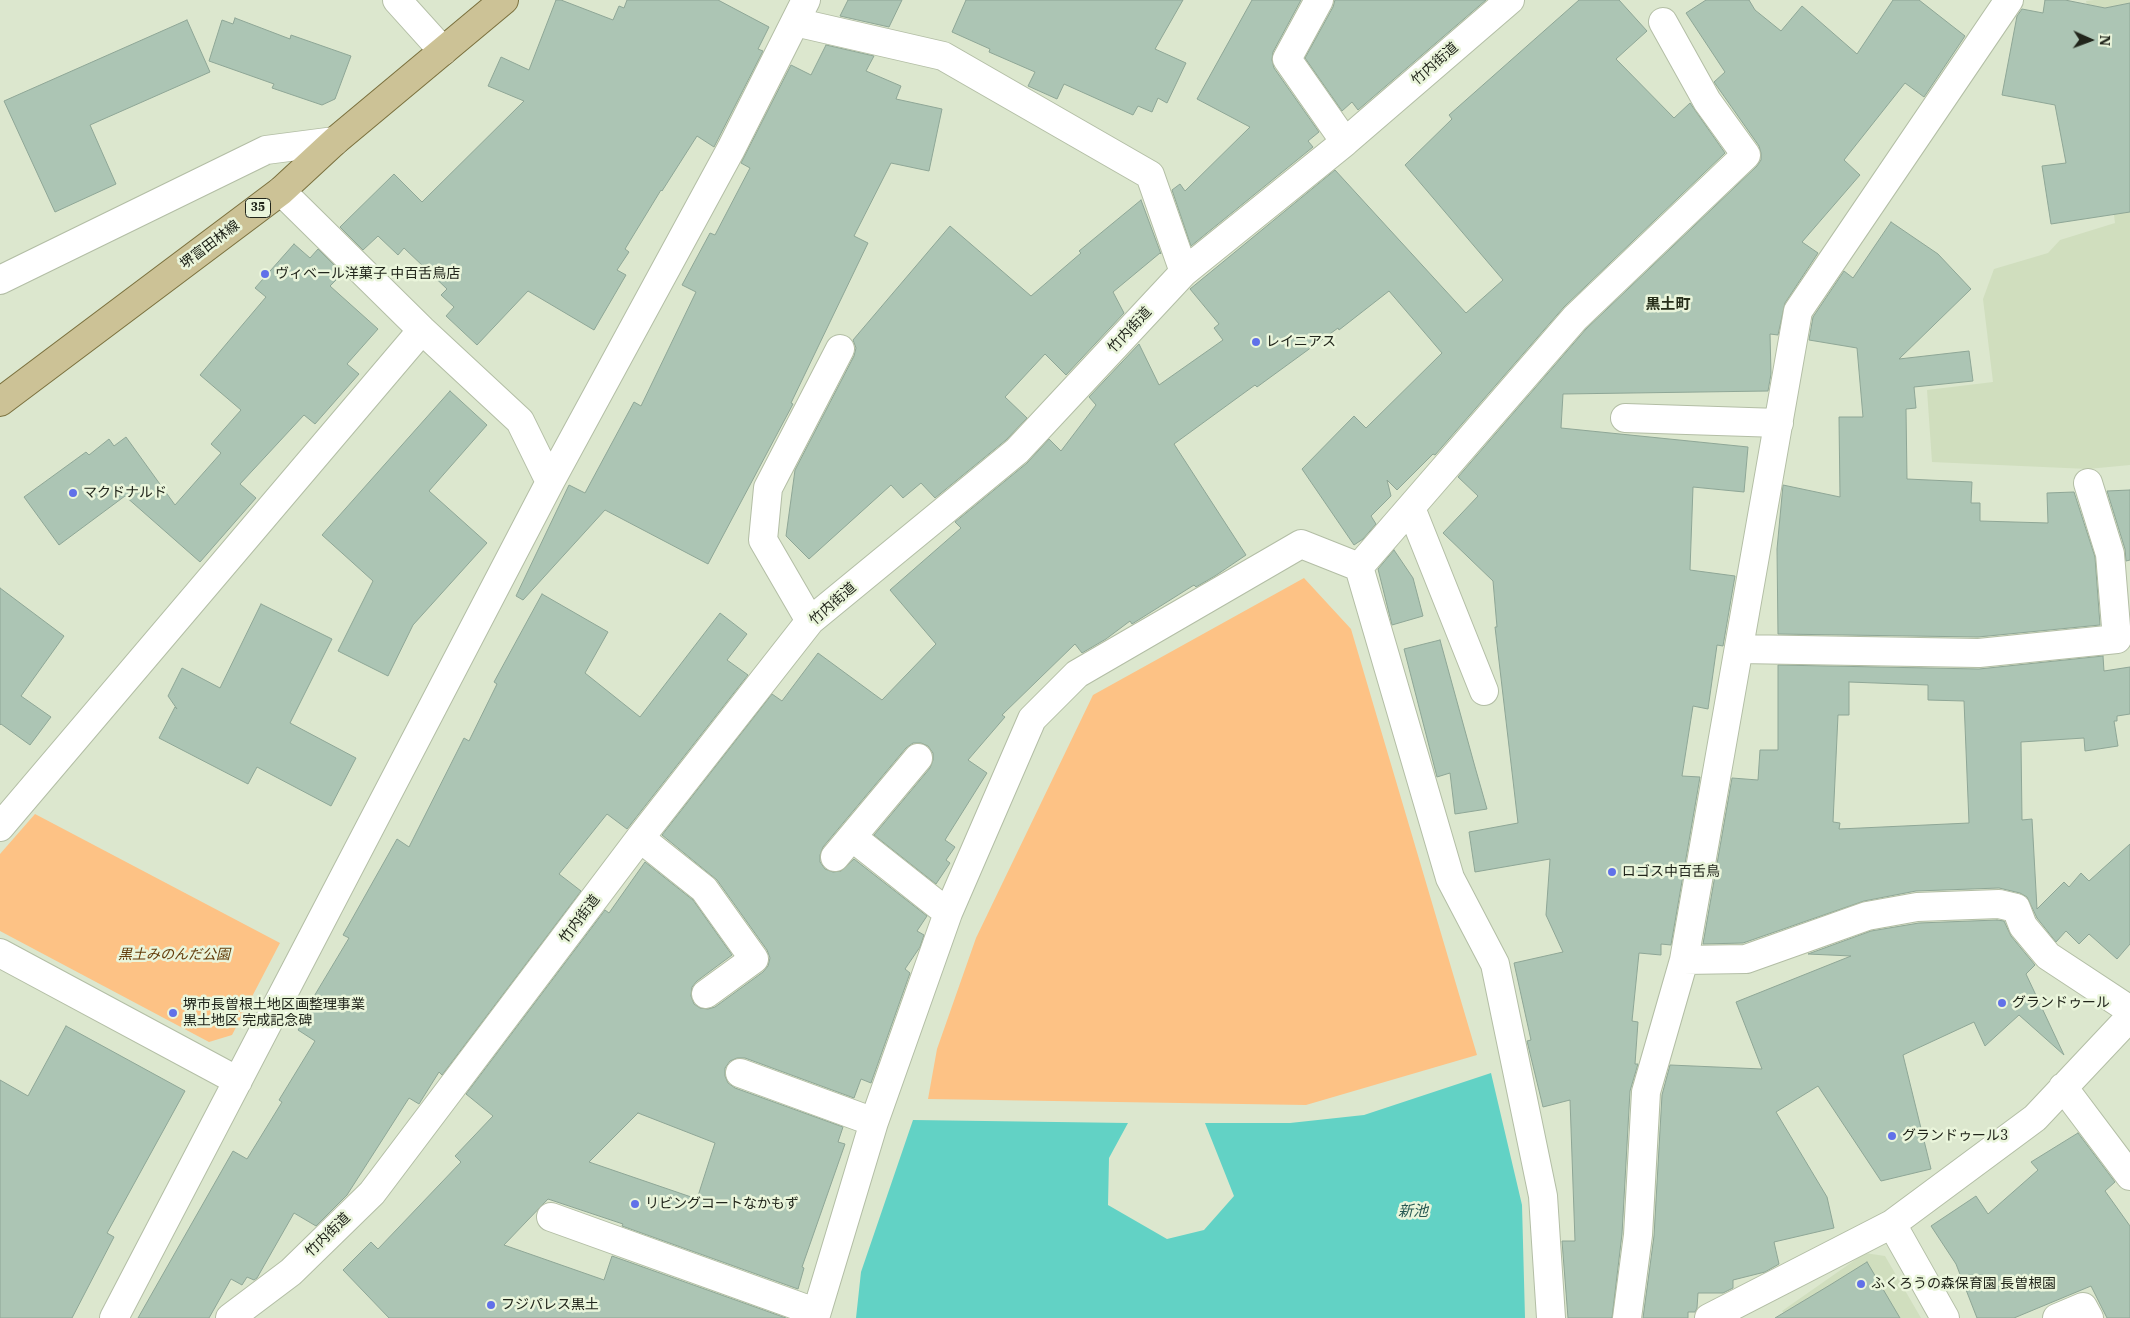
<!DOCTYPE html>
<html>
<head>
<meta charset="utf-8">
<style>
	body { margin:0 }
	#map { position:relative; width:2130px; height:1318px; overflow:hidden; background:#dce7ce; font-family:"IBM Plex Serif",serif }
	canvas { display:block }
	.north { position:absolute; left:2065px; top:15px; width:50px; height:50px; -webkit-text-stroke:4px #eaf5db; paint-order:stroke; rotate:92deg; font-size:14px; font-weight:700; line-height:20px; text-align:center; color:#21251b }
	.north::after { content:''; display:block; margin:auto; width:18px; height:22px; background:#21251b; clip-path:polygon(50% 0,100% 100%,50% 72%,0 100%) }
</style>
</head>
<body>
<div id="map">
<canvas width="2130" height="1318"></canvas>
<div class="north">N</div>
</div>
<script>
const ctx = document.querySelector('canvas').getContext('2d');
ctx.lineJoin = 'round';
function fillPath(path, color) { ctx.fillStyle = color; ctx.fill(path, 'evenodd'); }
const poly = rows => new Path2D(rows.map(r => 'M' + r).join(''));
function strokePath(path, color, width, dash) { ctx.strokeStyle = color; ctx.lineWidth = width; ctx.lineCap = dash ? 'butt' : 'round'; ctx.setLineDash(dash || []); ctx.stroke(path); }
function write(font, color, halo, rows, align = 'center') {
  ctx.font = font + ' "IBM Plex Serif","Noto Sans JP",serif'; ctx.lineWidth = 5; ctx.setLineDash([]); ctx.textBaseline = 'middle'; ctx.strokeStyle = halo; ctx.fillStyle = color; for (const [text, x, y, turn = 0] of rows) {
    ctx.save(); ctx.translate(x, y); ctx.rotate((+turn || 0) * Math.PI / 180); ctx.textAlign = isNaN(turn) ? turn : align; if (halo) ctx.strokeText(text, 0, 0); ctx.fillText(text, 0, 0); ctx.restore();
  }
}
const built = poly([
	[2094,0,2130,0,2130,465,2088,469,1932,462,1927,390,1993,382,1983,299,1994,269,2048,253,2060,240,2115,223,2104,135,2117,133,2086,1],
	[1865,1253,1885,1256,1921,1318,1787,1318,1782,1311]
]);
const green = poly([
	[1304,578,1351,629,1477,1055,1306,1105,928,1099,937,1049,976,938,1093,695],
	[35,814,280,943,232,1035,209,1042,0,931,0,854]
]);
const water = poly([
	[1491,1073,1522,1205,1525,1318,856,1318,861,1272,913,1120,1128,1123,1109,1158,1108,1205,1167,1239,1204,1230,1234,1196,1205,1123,1290,1123,1364,1115]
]);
const building = poly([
	[556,0,561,0,613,20,619,6,624,8,627,0,718,0,769,27,758,49,763,51,714,147,697,136,662,191,661,190,625,249,629,252,617,270,626,275,594,330,528,291,477,345,446,316,454,307,441,295,447,289,404,248,398,255,378,236,363,250,340,227,394,174,422,202,524,101,488,86,501,57,529,70,556,0],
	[848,0,902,0,889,27,840,16,848,0],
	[966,0,1183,0,1155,49,1186,63,1167,103,1158,98,1152,112,1138,106,1133,115,1064,84,1057,99,1028,86,1035,72,989,52,990,49,952,32,966,0],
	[1252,0,1301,0,1273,52,1272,60,1274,68,1319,132,1308,141,1313,147,1191,246,1172,190,1180,184,1185,191,1250,127,1197,99,1252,0],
	[1335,0,1486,0,1358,110,1352,102,1342,111,1305,58,1333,7,1335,0],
	[1579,0,1619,0,1647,31,1616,59,1674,118,1690,103,1725,153,1564,307,1435,455,1433,454,1397,490,1387,480,1391,496,1371,516,1376,524,1363,539,1354,545,1302,469,1354,416,1366,428,1442,353,1389,291,1339,330,1338,328,1257,387,1255,385,1174,444,1246,555,1215,576,1196,587,1194,585,1132,624,1130,621,1106,639,1082,653,1075,644,1002,715,1005,717,968,760,987,773,945,840,955,847,946,860,950,863,936,884,874,835,930,768,933,760,933,753,928,746,921,743,913,743,906,748,823,847,820,855,820,862,825,869,833,872,841,871,854,859,927,916,917,931,924,935,920,947,905,969,910,973,871,1083,861,1079,854,1098,745,1058,737,1058,730,1061,725,1068,725,1076,728,1083,735,1088,843,1127,838,1142,845,1144,802,1267,804,1268,798,1289,622,1226,623,1224,548,1199,504,1245,604,1280,612,1256,786,1318,389,1318,343,1270,371,1242,378,1249,461,1162,455,1156,493,1116,466,1094,605,910,609,913,645,862,693,900,732,955,697,981,692,987,691,996,694,1004,700,1008,708,1009,715,1007,763,972,768,966,770,958,767,950,717,880,662,835,772,694,782,701,818,653,882,700,936,644,890,590,961,528,955,522,1027,463,1049,439,1061,451,1096,405,1089,397,1139,344,1159,385,1223,340,1214,328,1219,324,1190,289,1335,170,1466,313,1503,280,1405,165,1452,119,1449,115,1579,0],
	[638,1113,715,1143,697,1199,589,1162,638,1113],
	[1706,0,1749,0,1755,10,1781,31,1802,6,1857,54,1893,0,1919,0,1965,36,1924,97,1905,83,1844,160,1860,175,1802,242,1818,253,1785,303,1778,335,1770,334,1771,374,1768,391,1563,394,1561,428,1748,447,1744,492,1693,487,1690,570,1735,576,1723,646,1717,645,1708,709,1693,706,1682,776,1700,777,1671,945,1661,944,1661,955,1639,953,1632,1021,1638,1022,1635,1064,1638,1064,1630,1091,1622,1234,1612,1318,1568,1318,1562,1241,1575,1241,1570,1100,1543,1107,1527,1041,1531,1040,1514,963,1563,952,1546,915,1550,859,1475,872,1469,832,1518,823,1495,627,1497,627,1493,581,1443,533,1478,496,1458,477,1586,329,1757,166,1761,160,1761,153,1759,146,1714,82,1725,72,1686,13,1706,0],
	[2045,0,2065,0,2105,8,2130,3,2130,212,2051,224,2042,166,2066,163,2055,105,2002,95,2017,16,2022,9,2043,13,2045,0],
	[235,18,290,39,291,35,351,56,335,99,322,105,272,88,274,84,209,61,222,20,233,24,235,18],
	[187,20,210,72,90,125,116,184,55,212,4,101,187,20],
	[826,45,874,56,866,71,901,86,896,99,942,109,929,171,891,163,854,236,868,243,791,403,793,404,708,564,605,510,523,600,516,596,569,485,585,493,634,402,641,406,696,292,682,285,710,233,715,235,750,168,741,163,791,65,811,75,826,45],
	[1141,200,1161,254,1160,253,1113,292,1124,313,1066,375,1045,354,1005,397,1027,418,1006,440,935,498,921,483,903,498,891,485,809,559,786,536,795,470,854,356,856,348,853,340,950,226,1031,296,1081,253,1079,251,1141,200],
	[1891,222,1938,254,1971,289,1899,359,1969,351,1973,381,1914,387,1916,408,1906,409,1907,479,1972,482,1971,503,1980,503,1980,521,2048,523,2047,493,2074,492,2095,557,2100,625,1978,637,1778,634,1777,549,1783,485,1840,497,1839,417,1863,417,1857,348,1809,340,1813,317,1844,271,1853,278,1891,222],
	[294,244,310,258,318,249,341,272,334,279,336,280,330,286,378,329,347,364,359,374,315,424,304,415,240,484,256,498,200,562,125,496,59,545,24,497,86,452,89,455,109,439,114,446,126,437,175,505,221,453,211,444,241,410,200,375,266,297,255,288,294,244],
	[450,391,487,425,429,491,487,543,413,625,388,676,338,651,373,581,322,535,450,391],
	[2130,490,2130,560,2126,561,2125,549,2107,491,2130,490],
	[1394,550,1413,578,1423,616,1392,625,1378,569,1394,550],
	[0,588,64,636,21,696,51,717,30,745,1,724,0,725,0,588],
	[542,594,608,632,585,673,640,717,720,613,747,634,727,660,748,675,627,829,607,814,559,874,581,891,442,1075,439,1072,419,1104,409,1098,347,1195,316,1226,294,1213,257,1278,254,1280,247,1277,242,1285,231,1279,209,1318,138,1318,233,1151,247,1159,282,1102,279,1100,315,1041,298,1030,314,1006,310,1003,349,938,343,935,397,839,409,847,464,738,469,741,497,684,494,682,542,594],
	[261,604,332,639,290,723,356,758,331,806,257,767,248,784,159,738,175,707,177,709,168,696,182,668,220,688,261,604],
	[1440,640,1475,767,1487,809,1455,814,1450,773,1437,777,1436,773,1404,649,1440,640],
	[2103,656,2104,671,2130,667,2130,714,2117,716,2117,721,2114,721,2118,746,2085,751,2084,738,2021,742,2022,820,2032,819,2037,909,2064,882,2069,887,2081,873,2089,881,2130,844,2130,944,2117,959,2089,934,2079,944,2066,931,2056,942,2037,918,2027,897,2020,893,1999,888,1916,891,1864,901,1743,943,1703,944,1732,778,1758,780,1760,750,1778,750,1778,665,1979,669,2103,656],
	[1849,682,1928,685,1928,700,1964,701,1969,823,1839,829,1840,823,1833,822,1838,715,1849,715,1849,682],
	[1997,920,2004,921,2011,936,2035,965,2026,974,2064,1055,2019,1015,1985,1046,1974,1022,1903,1055,1931,1169,1881,1181,1818,1086,1776,1112,1827,1197,1834,1228,1774,1242,1779,1264,1765,1272,1733,1280,1733,1288,1723,1293,1698,1293,1697,1308,1695,1312,1688,1312,1688,1318,1643,1318,1654,1236,1662,1095,1670,1065,1762,1069,1736,1002,1851,956,1808,954,1871,931,1919,923,1997,920],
	[66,1026,185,1091,107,1233,114,1237,72,1318,0,1318,0,1080,28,1096,66,1026],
	[2078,1133,2115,1182,2105,1191,2130,1226,2130,1318,2107,1318,2091,1286,2014,1318,1977,1318,1956,1264,1931,1226,1976,1196,1988,1214,2038,1170,2031,1162,2078,1133],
	[1867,1262,1900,1318,1775,1318,1830,1285,1867,1262]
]);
const minor = poly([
	[397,0,443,51],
	[1319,0,1287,59,1345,142],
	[795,22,943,56,1150,175,1184,272],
	[281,191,422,330,520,421,550,482],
	[0,280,266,150,335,141],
	[1625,418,1779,423],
	[1411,508,1484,691],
	[1359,567,1575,318,1746,155,1707,101,1663,22],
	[810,621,763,540,768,488,840,349],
	[1739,649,1979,653,2117,639,2110,554,2088,483],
	[0,827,422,330],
	[852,837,948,913],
	[640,838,704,889,754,959,706,994],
	[835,857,918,758],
	[0,953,238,1081],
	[1684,960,1746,959,1867,916,1917,907,1999,904,2016,908,2023,926,2048,956,2130,1010],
	[740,1073,874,1122],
	[2063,1087,2130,1176],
	[551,1217,815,1312],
	[1892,1224,1945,1318],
	[114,1318,550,482,731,149,806,0],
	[230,1318,291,1272,372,1193,640,838,810,621,1017,451,1184,272,1345,142,1510,0],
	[815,1318,874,1122,948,913,1032,719,1077,674,1301,544,1359,567,1450,878,1495,964,1543,1196,1551,1318],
	[1627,1318,1638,1235,1646,1092,1684,960,1798,311,2009,0],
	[1709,1318,1892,1224,2035,1118,2130,1017],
	[2057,1318,2083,1307,2089,1318]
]);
const major = poly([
	[0,402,281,191,335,141,504,0]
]);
const markers = [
	[265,274,5,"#6171e9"],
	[1256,342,5,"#6171e9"],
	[73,493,5,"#6171e9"],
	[1612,872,5,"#6171e9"],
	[2002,1003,5,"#6171e9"],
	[173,1013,5,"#6171e9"],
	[1892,1136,5,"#6171e9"],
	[635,1204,5,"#6171e9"],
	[1861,1284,5,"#6171e9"],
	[491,1305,5,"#6171e9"]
];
const shields = [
	[258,208,25]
];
const shieldNames = [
	["35",258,208]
];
const streetNames = [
	["竹内街道",1435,64,-41],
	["堺富田林線",210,245,-37],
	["竹内街道",1130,330,-47],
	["竹内街道",833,604,-41],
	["竹内街道",580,919,-53],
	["竹内街道",328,1235,-44]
];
const poiNames = [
	["ヴィベール洋菓子 中百舌鳥店",275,274],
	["レイニアス",1266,342],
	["マクドナルド",83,493],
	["ロゴス中百舌鳥",1622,872],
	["グランドゥール",2012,1003],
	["堺市長曽根土地区画整理事業",183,1005],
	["黒土地区 完成記念碑",183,1021],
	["グランドゥール3",1902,1136],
	["リビングコートなかもず",645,1204],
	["ふくろうの森保育園 長曽根園",1871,1284],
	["フジパレス黒土",501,1305]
];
const parkNames = [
	["黒土みのんだ公園",174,955]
];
const neighbourhoodNames = [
	["黒土町",1668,305]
];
const waterNames = [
	["新池",1413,1212]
];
fillPath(built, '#d0debe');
fillPath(green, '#fdc285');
fillPath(water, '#62d2c5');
fillPath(building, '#acc5b4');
strokePath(building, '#8ea696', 1);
strokePath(minor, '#b3bea5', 30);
strokePath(major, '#7a703d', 30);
strokePath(minor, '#fff', 28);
strokePath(major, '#ccc296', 28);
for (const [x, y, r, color] of markers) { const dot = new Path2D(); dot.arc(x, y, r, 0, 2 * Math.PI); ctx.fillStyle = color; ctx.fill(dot); strokePath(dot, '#eaf5db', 2); }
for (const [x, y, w] of shields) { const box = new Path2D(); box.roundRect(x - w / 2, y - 9.5, w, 19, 4); ctx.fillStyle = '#eaf5db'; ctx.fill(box); strokePath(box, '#21251b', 1); }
write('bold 12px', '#21251b', null, shieldNames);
write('14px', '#21251b', '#eaf5db', streetNames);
write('14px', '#21251b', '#eaf5db', poiNames, 'left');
write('italic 14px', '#623b09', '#eaf5db', parkNames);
write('bold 15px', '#262e1a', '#eaf5db', neighbourhoodNames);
write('italic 15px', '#275852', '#eaf5db', waterNames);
</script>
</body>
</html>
